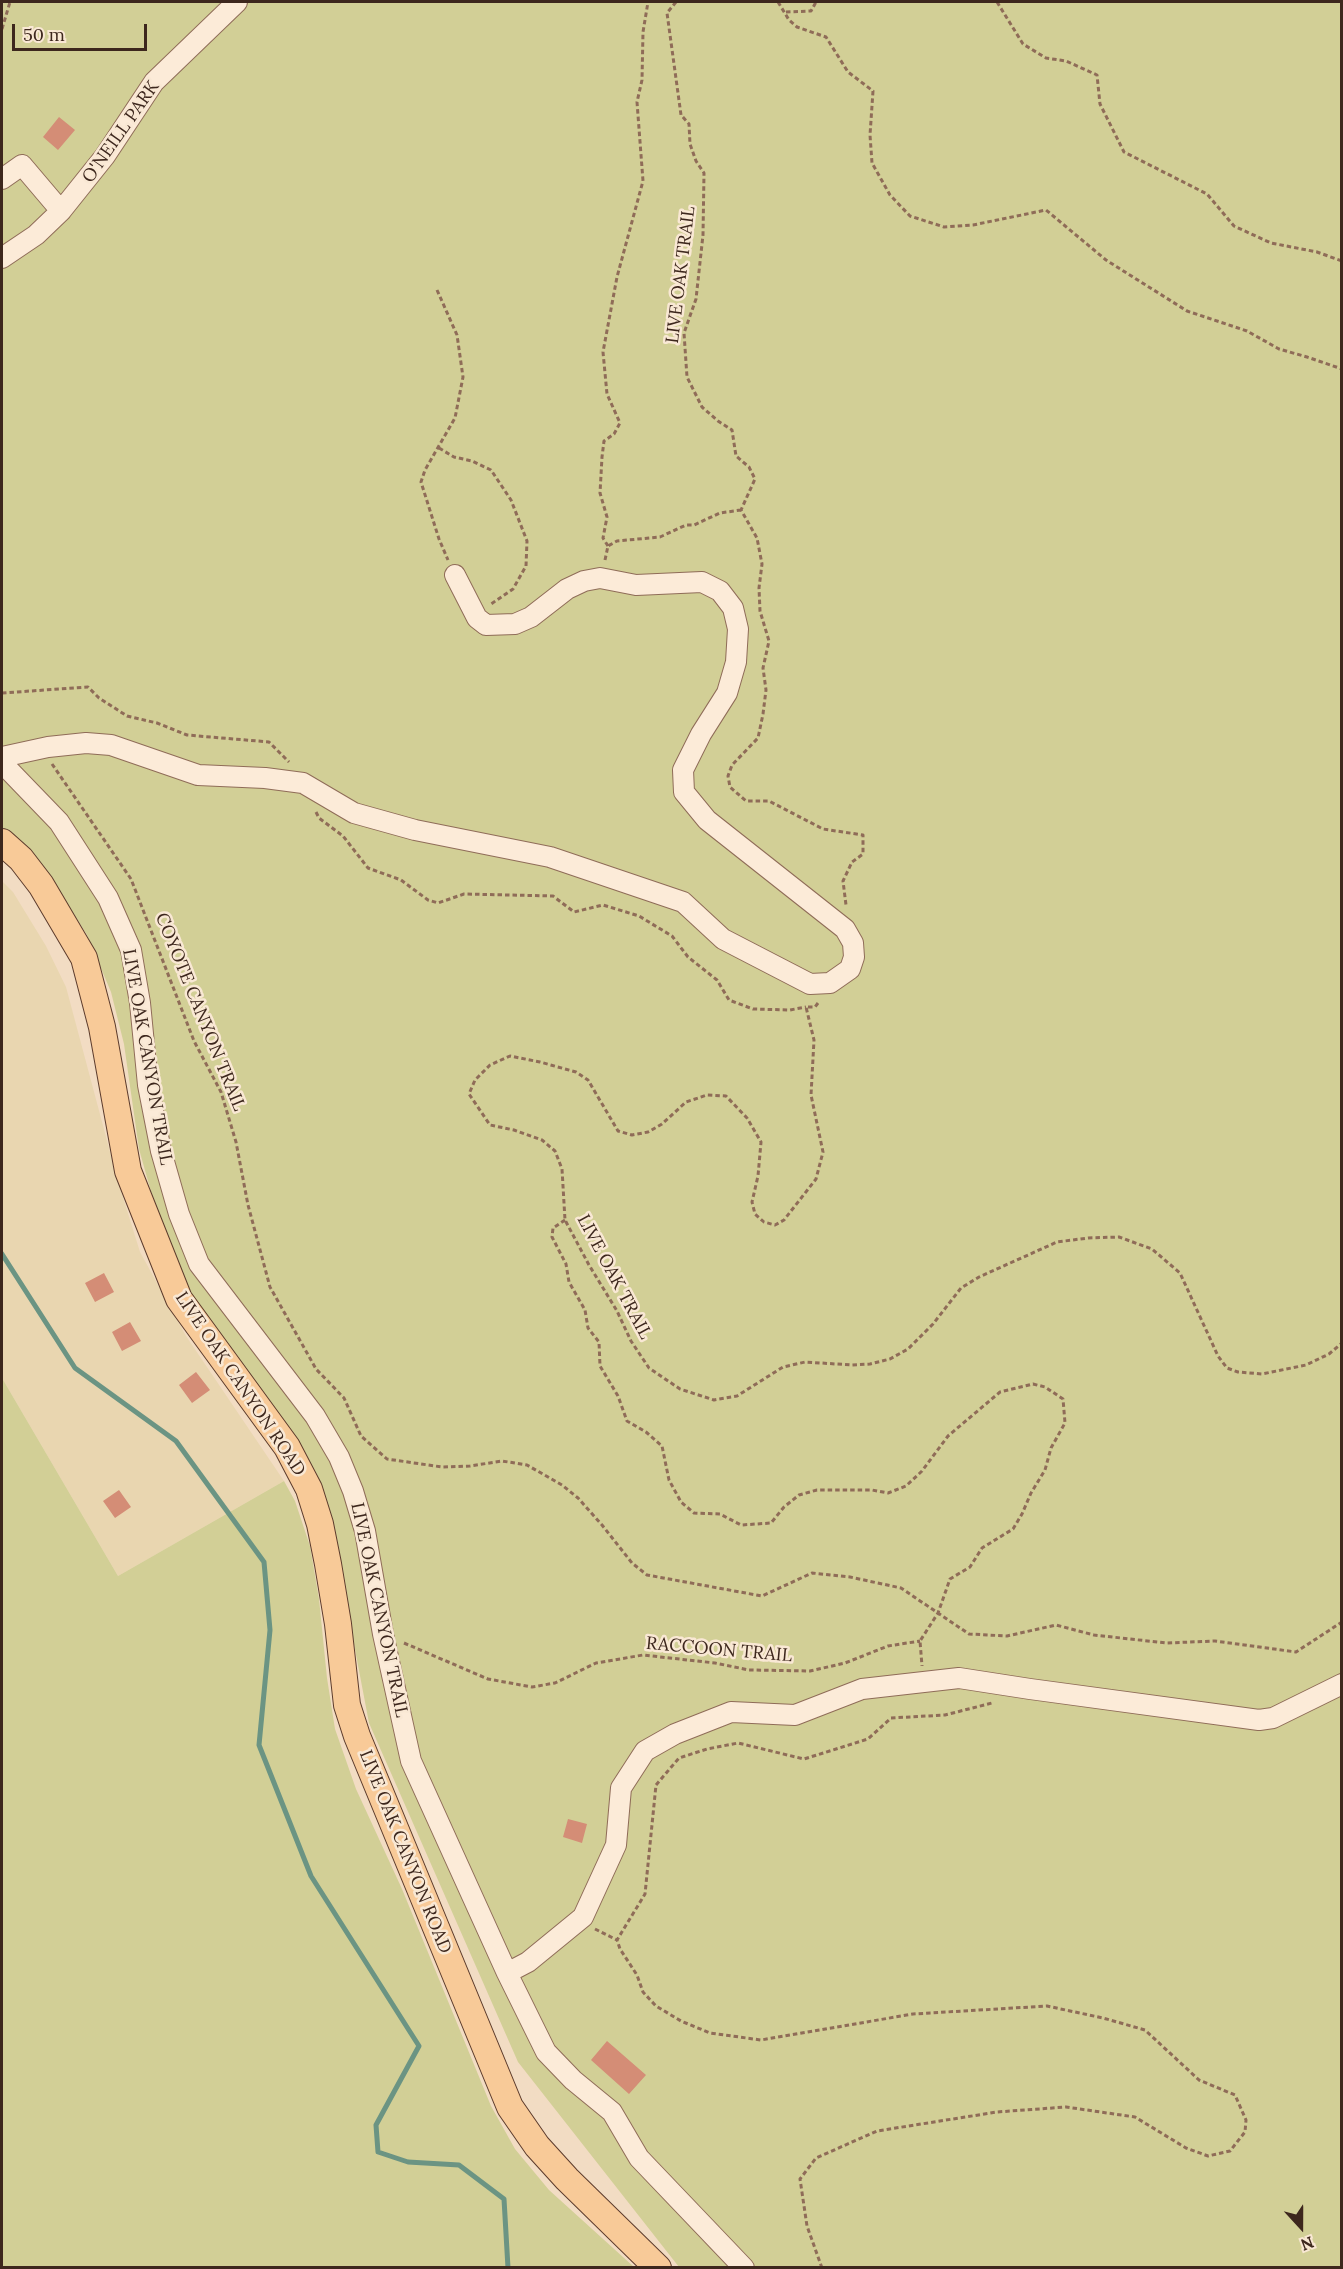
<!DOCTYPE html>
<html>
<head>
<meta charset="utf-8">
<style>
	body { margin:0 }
	#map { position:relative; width:1343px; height:2269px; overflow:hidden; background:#f2dcc3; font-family:Lora,serif }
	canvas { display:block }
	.frame { position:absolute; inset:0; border:3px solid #3d271d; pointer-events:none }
	.north { position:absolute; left:1271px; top:2197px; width:60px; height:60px; -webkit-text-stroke:4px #f9e8d4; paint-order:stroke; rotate:159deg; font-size:16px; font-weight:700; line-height:24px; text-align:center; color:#3d271d }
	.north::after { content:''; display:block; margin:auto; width:21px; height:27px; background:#3d271d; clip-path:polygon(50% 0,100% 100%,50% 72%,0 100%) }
	.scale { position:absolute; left:12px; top:24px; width:135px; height:27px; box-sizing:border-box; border:3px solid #3d271d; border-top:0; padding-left:8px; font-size:18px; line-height:21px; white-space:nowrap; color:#3d271d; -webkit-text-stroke:4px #f9e8d4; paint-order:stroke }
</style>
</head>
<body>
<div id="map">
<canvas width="1343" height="2269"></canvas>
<div class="frame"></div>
<div class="north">N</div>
<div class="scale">50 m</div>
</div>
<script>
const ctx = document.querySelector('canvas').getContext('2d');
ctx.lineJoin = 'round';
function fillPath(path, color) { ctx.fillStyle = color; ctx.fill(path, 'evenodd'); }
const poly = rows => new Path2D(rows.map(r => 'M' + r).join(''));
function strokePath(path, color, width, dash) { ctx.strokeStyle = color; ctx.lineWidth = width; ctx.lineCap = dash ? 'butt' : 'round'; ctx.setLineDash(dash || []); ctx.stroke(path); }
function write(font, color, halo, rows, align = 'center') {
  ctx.font = font + ' Lora,serif'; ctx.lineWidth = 5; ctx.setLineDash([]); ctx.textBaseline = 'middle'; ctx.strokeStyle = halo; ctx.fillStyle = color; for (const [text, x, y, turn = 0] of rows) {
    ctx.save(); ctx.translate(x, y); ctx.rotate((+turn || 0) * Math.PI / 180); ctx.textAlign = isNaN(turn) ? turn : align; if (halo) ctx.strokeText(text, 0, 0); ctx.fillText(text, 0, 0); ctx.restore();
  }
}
const farmland = poly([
	[2,881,13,892,46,946,66,987,117,1178,140,1252,186,1336,284,1481,118,1576,2,1378]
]);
const green = poly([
	[2,2,1341,2,1341,2267,679,2267,518,2062,369,1723,333,1534,193,1305,157,1213,139,1149,124,1044,111,992,87,935,53,881,21,842,2,827],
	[2,1378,118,1576,284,1481,295,1501,310,1546,319,1599,327,1678,335,1729,356,1789,402,1889,491,2106,515,2149,549,2190,634,2267,2,2267]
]);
const stream = poly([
	[2,1254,75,1368,176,1441,264,1562,270,1630,259,1745,311,1876,419,2046,376,2125,378,2152,408,2162,459,2165,504,2199,508,2268]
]);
const building = poly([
	[59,117,75,130,58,150,43,137],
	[104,1273,114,1292,95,1302,85,1283],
	[130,1322,141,1341,122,1351,112,1332],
	[196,1372,210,1390,192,1403,179,1385],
	[119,1490,131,1507,115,1518,103,1501],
	[568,1819,587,1824,582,1843,563,1837],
	[607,2041,646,2075,629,2094,591,2060]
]);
const path = poly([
	[676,2,667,13,681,115,689,124,690,144,696,161,704,173,703,235,696,299,684,333,687,377,702,407,718,421,732,430,736,456,749,467,755,479,741,510,757,538,762,564,759,588,760,611,769,641,763,668,766,690,763,714,758,738,732,765,728,776,730,787,746,801,769,801,823,829,863,835,863,854,852,862,843,881,846,905],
	[778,2,789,20,797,27,826,37,848,72,873,91,870,135,872,163,890,195,910,216,944,227,973,225,1046,210,1106,260,1187,311,1247,331,1279,349,1307,357,1342,369],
	[997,2,1023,44,1046,58,1066,61,1097,75,1100,104,1124,152,1207,194,1234,226,1271,243,1317,252,1342,261],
	[786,12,811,11,816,2],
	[2,29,10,2],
	[437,290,457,335,463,377,455,418,425,470,421,482,439,539,448,560],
	[439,448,454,457,472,461,491,470,511,500,527,541,526,566,513,589,491,604],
	[608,546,603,538,607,517,600,493,602,457,604,441,614,434,620,423,607,394,603,352,617,277,643,181,637,102,642,80,643,32,648,2],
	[605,560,608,546,617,541,660,537,686,525,694,525,720,513,741,510],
	[2,693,88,687,99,698,127,716,157,723,187,735,269,742,289,762],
	[52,764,131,879,194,1041,221,1092,236,1142,248,1205,270,1287,316,1369,344,1398,361,1436,387,1459,442,1467,470,1466,502,1461,527,1465,562,1485,578,1498,602,1525,632,1563,647,1575,762,1596,812,1573,850,1577,901,1588,969,1634,1007,1636,1056,1625,1094,1635,1166,1643,1215,1641,1296,1652,1342,1622],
	[316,812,319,818,343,836,368,868,401,880,428,900,438,903,464,894,553,896,574,912,603,905,639,916,672,936,688,957,717,980,729,1000,753,1009,790,1010,806,1007],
	[818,1003,815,1007,806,1007,814,1040,811,1095,823,1152,816,1179,784,1220,775,1225,764,1222,755,1214,752,1202,758,1176,761,1142,747,1118,726,1096,707,1095,686,1102,662,1124,648,1132,632,1135,618,1131,588,1080,576,1072,540,1062,510,1056,490,1065,475,1080,469,1094,490,1125,514,1130,542,1140,555,1151,562,1169,565,1220,589,1265,617,1311,631,1341,649,1368,680,1389,714,1400,737,1396,783,1367,805,1362,852,1365,870,1364,890,1359,908,1349,933,1324,961,1288,979,1277,1057,1242,1088,1238,1119,1237,1152,1249,1180,1273,1218,1356,1227,1368,1238,1372,1262,1374,1306,1365,1329,1354,1342,1343],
	[565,1220,553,1228,552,1237,566,1264,569,1282,585,1310,588,1328,599,1342,600,1366,618,1396,627,1421,646,1432,662,1446,669,1480,681,1502,694,1513,720,1514,741,1525,771,1523,784,1507,799,1495,817,1490,872,1490,888,1493,906,1486,922,1471,948,1436,1000,1392,1033,1384,1045,1387,1063,1399,1065,1423,1051,1448,1045,1470,1031,1493,1022,1514,1013,1529,982,1548,970,1567,950,1579,938,1613,920,1641,922,1666],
	[404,1643,488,1679,532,1687,555,1683,596,1663,643,1655,715,1663,749,1670,810,1671,845,1663,888,1646,920,1641],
	[595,1929,617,1940],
	[822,2268,807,2226,800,2179,816,2158,877,2131,997,2112,1066,2107,1135,2117,1186,2148,1208,2156,1230,2151,1245,2132,1246,2120,1235,2095,1199,2080,1145,2030,1103,2018,1047,2006,913,2014,761,2040,710,2033,681,2021,656,2006,643,1992,637,1975,620,1949,617,1940,645,1894,656,1785,679,1758,707,1749,738,1743,804,1759,868,1739,891,1718,945,1715,992,1703]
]);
const minor = poly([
	[2,179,22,165,61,211],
	[2,258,36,235,61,211,105,156,154,82,237,2],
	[2,757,48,747,86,743,111,745,198,775,265,778,303,783,354,813,415,830,550,857,683,902,723,939,810,984,830,983,850,969,854,957,853,943,845,929,707,820,684,792,683,770,701,734,727,693,736,662,738,629,733,608,720,591,702,582,636,585,600,578,584,581,567,589,531,617,515,624,486,625,477,618,455,575],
	[2,763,59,822,108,898,131,950,140,1003,148,1085,161,1151,179,1214,199,1264,315,1416,339,1457,353,1491,365,1531,383,1634,411,1761,507,1973,546,2052,573,2080,612,2112,639,2158,744,2268],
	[507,1973,528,1962,583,1917,616,1845,621,1788,645,1751,675,1734,731,1712,795,1715,862,1689,959,1678,1030,1689,1259,1720,1273,1718,1342,1684]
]);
const major = poly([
	[2,842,21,859,41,885,84,958,102,1027,128,1171,179,1299,287,1447,309,1489,320,1524,328,1564,338,1624,347,1705,357,1736,510,2107,537,2146,567,2179,658,2268]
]);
const streetNames = [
	["O'NEILL PARK",121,132,-55],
	["LIVE OAK TRAIL",681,275,-83],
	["COYOTE CANYON TRAIL",200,1012,68],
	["LIVE OAK CANYON TRAIL",147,1057,80],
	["LIVE OAK TRAIL",614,1277,62],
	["LIVE OAK CANYON ROAD",240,1384,56],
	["LIVE OAK CANYON TRAIL",379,1610,78],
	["RACCOON TRAIL",719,1650,5],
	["LIVE OAK CANYON ROAD",405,1852,68]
];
fillPath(farmland, '#e9d6b0');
fillPath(green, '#d2cf96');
strokePath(stream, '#6b9483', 5);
fillPath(building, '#d48d76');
strokePath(minor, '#8f6c58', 22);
strokePath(major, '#5c3b2c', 28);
strokePath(path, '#8f6c58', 3, [4.5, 3]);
strokePath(minor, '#fcebd8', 20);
strokePath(major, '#f8ca98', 26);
write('18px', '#3d271d', '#f9e8d4', streetNames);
</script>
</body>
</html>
